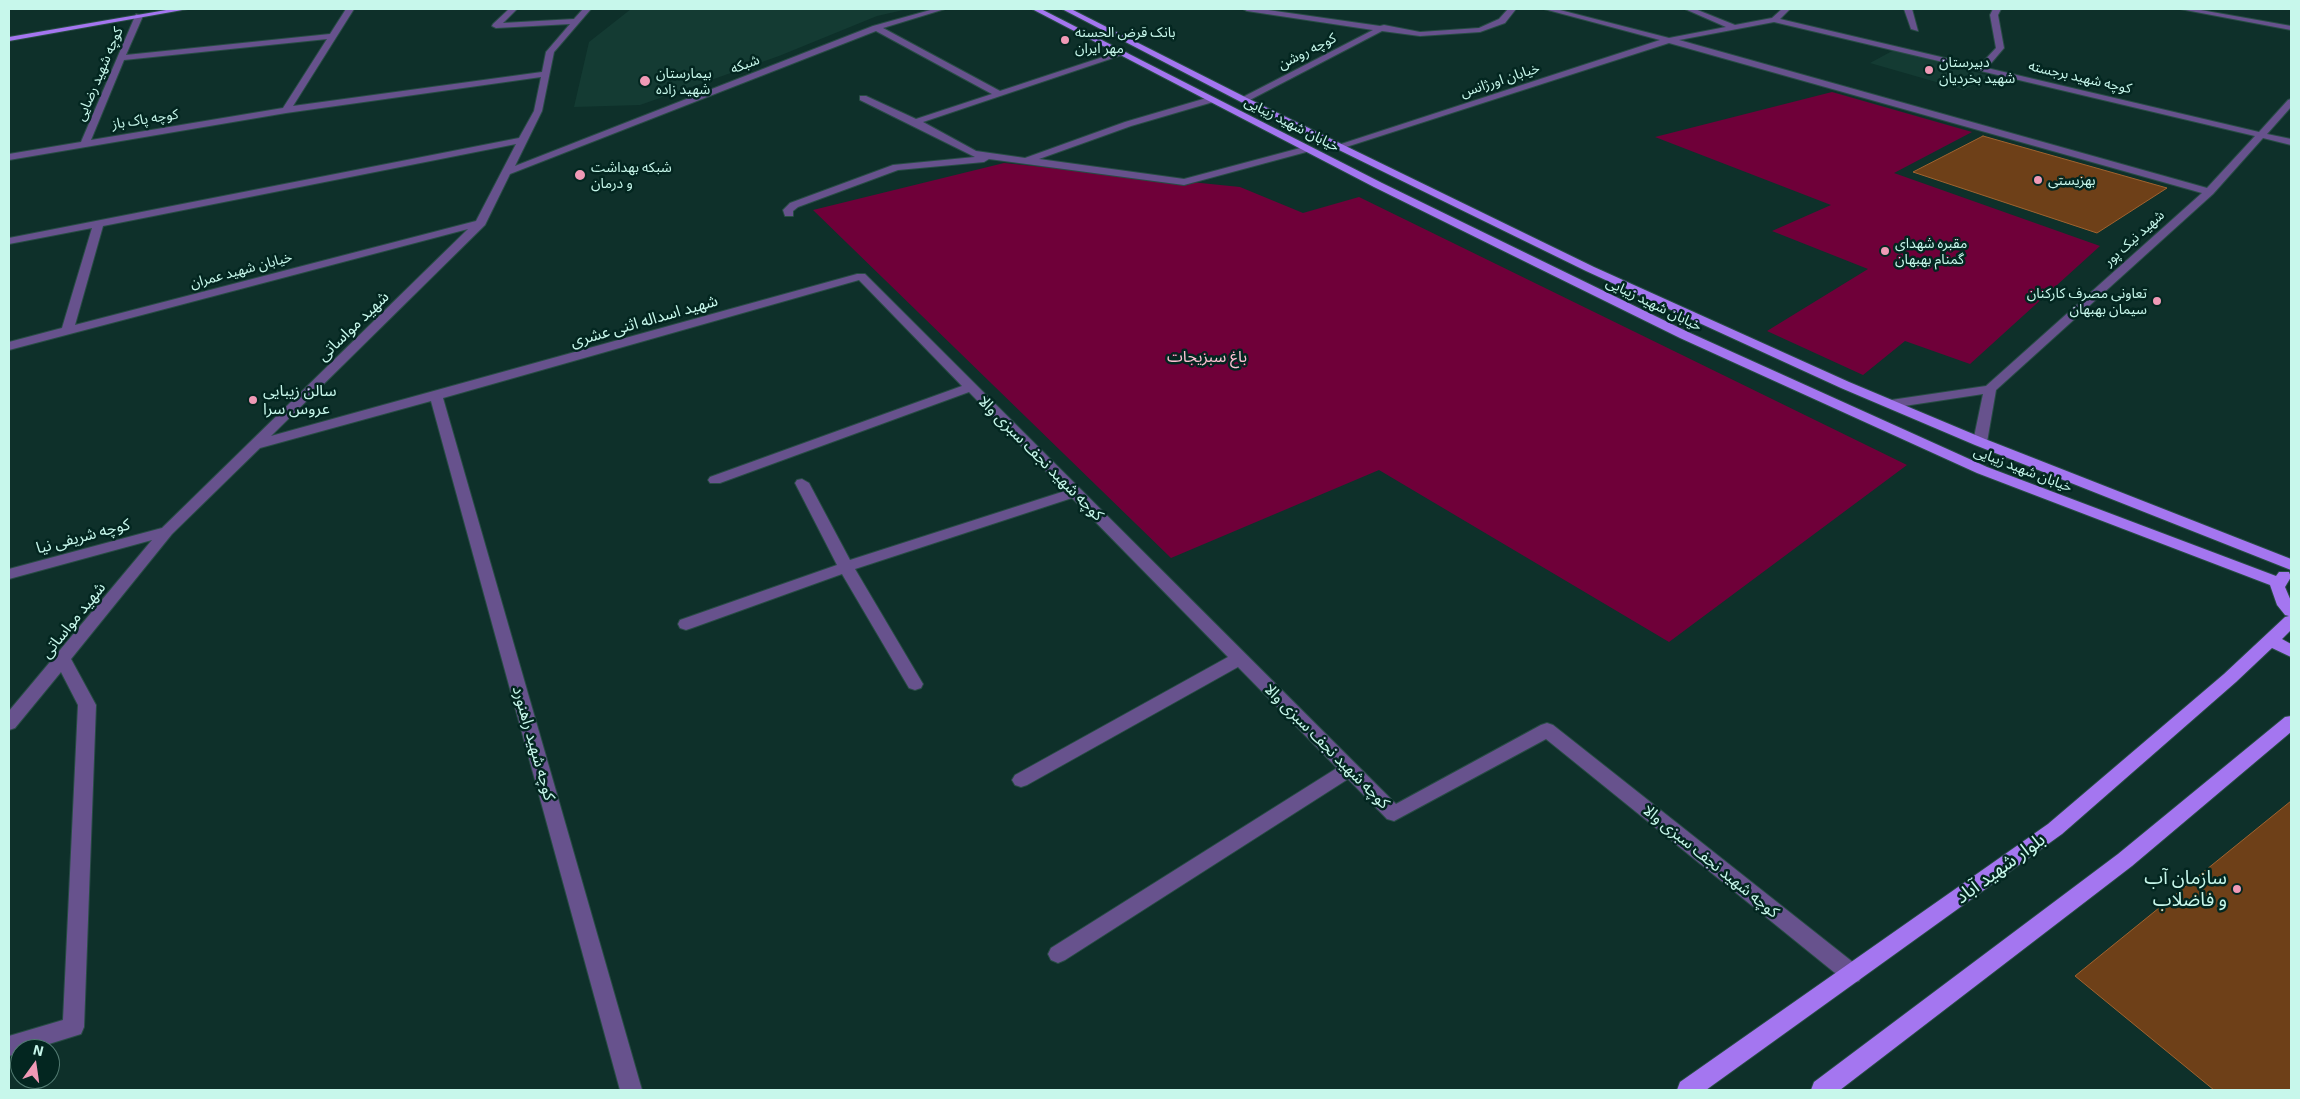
<!DOCTYPE html>
<html>
<head>
<meta charset="utf-8">
<style>
	body { margin:0 }
	#map { position:relative; width:2300px; height:1099px; overflow:hidden; background:#0e302a; font-family:"Exo 2",sans-serif }
	canvas { display:block }
	.frame { position:absolute; inset:0; border:10px solid #c7f7eb; pointer-events:none }
	.north { position:absolute; left:10px; top:1039px; width:50px; height:50px; box-sizing:border-box; background:#032620; border:1px solid #517a71; border-radius:50%; rotate:14deg; font-size:14px; font-weight:700; line-height:20px; text-align:center; color:#c7f7eb }
	.north::after { content:''; display:block; margin:auto; width:18px; height:22px; background:#f09ab6; clip-path:polygon(50% 0,100% 100%,50% 72%,0 100%) }
</style>
</head>
<body>
<div id="map">
<canvas width="2300" height="1099"></canvas>
<div class="frame"></div>
<div class="north">N</div>
</div>
<script>
const ctx = document.querySelector('canvas').getContext('2d');
ctx.lineJoin = 'round';
function fillPath(path, color) { ctx.fillStyle = color; ctx.fill(path, 'evenodd'); }
const poly = rows => new Path2D(rows.map(r => 'M' + r).join(''));
function strokePath(path, color, width, dash) { ctx.strokeStyle = color; ctx.lineWidth = width; ctx.lineCap = dash ? 'butt' : 'round'; ctx.setLineDash(dash || []); ctx.stroke(path); }
function write(font, color, halo, rows, align = 'center') {
  ctx.font = font + ' "Exo 2","Noto Sans Arabic",sans-serif'; ctx.lineWidth = 5; ctx.setLineDash([]); ctx.textBaseline = 'middle'; ctx.strokeStyle = halo; ctx.fillStyle = color; for (const [text, x, y, turn = 0] of rows) {
    ctx.save(); ctx.translate(x, y); ctx.rotate((+turn || 0) * Math.PI / 180); ctx.textAlign = isNaN(turn) ? turn : align; if (halo) ctx.strokeText(text, 0, 0); ctx.fillText(text, 0, 0); ctx.restore();
  }
}
const built = poly([
	[631,9,908,9,877,16,779,56,640,105,574,107,589,42],
	[1894,50,1990,76,1964,90,1870,63]
]);
const green = poly([
	[1832,92,1972,132,1894,173,2100,246,1970,364,1905,341,1863,375,1767,331,1868,269,1772,231,1831,205,1655,137],
	[1004,163,1240,187,1303,213,1359,197,1907,465,1669,642,1379,470,1171,558,813,210]
]);
const building = poly([
	[1983,136,2167,188,2097,233,1913,172,1983,136],
	[2291,801,2291,1090,2214,1090,2075,976,2291,801]
]);
const minor = poly([
	[346,9,354,9,293,106,542,72,546,52,570,24,496,28,492,26,493,24,509,9,517,9,503,23,574,19,583,9,591,9,554,52,542,111,515,166,873,26,934,9,945,9,883,28,1000,91,1121,51,1128,53,923,122,976,151,1025,158,1125,122,1210,97,1213,98,1213,102,1131,126,1039,159,1184,179,1304,147,1310,147,1310,151,1184,185,989,159,984,162,898,170,798,207,793,211,793,216,785,216,783,210,790,203,893,165,975,157,860,100,860,96,866,96,916,119,992,94,876,31,510,174,485,225,271,436,857,274,865,274,1396,804,1541,725,1547,723,1553,725,1859,967,1862,974,1859,981,1852,983,1845,981,1546,739,1394,821,1387,819,1348,779,1065,960,1058,963,1051,960,1048,954,1051,948,1337,768,1238,667,1027,785,1021,787,1015,785,1012,780,1015,775,1228,657,1072,498,855,569,923,684,921,688,915,690,909,688,842,574,692,628,686,630,680,628,678,624,680,620,837,565,795,483,797,480,802,479,809,483,850,560,1065,491,969,392,720,483,710,483,708,480,710,477,962,386,859,280,443,398,642,1090,620,1090,431,401,260,448,172,534,71,659,96,705,84,1027,81,1034,33,1049,20,1049,20,1053,9,1056,9,1036,63,1020,78,705,61,672,15,728,9,730,9,711,152,540,9,579,9,569,162,528,468,229,9,350,9,342,62,328,92,228,9,244,9,238,519,138,534,111,541,77,286,113,9,160,9,154,81,142,136,14,143,16,126,55,330,34,346,9],
	[327,39,283,108,91,140,124,60,327,39],
	[516,144,476,221,75,325,103,226,516,144],
	[1243,9,1261,9,1380,26,1384,25,1420,32,1479,28,1499,19,1508,9,1516,9,1505,23,1480,32,1420,36,1382,31,1244,103,1241,102,1241,98,1373,30,1247,11,1243,9],
	[1544,9,1556,9,1669,38,1726,27,1685,9,1695,9,1735,25,1772,18,1782,9,1790,9,1780,19,1979,66,1996,48,1990,15,1993,9,2001,9,1998,15,2004,48,1987,68,2259,132,2288,100,2291,99,2291,107,2267,134,2291,139,2291,145,2263,138,2213,194,1996,390,1987,442,1980,446,1973,442,1983,394,1891,408,1885,404,1891,400,1986,386,2202,193,1669,43,1343,148,1335,146,1660,40,1544,9],
	[1774,22,2255,136,2207,188,1679,40,1774,22],
	[1904,9,1912,9,1918,31,1911,29,1904,9],
	[2180,9,2195,9,2291,26,2291,30,2180,9]
]);
const major = poly([
	[172,9,188,9,9,41,9,37,172,9],
	[1032,9,1041,9,1382,183,1688,332,1987,467,2276,576,2279,572,2289,572,2291,577,2285,587,2291,601,2291,630,2282,639,2291,644,2291,657,2272,648,2236,682,2062,834,1706,1090,1677,1090,1680,1082,2048,824,2224,674,2285,617,2289,616,2285,615,2277,605,2270,585,1977,473,1680,338,1374,187,1032,9],
	[1062,9,1071,9,1247,98,1594,267,1849,382,1985,439,2291,559,2291,570,1975,445,1841,388,1586,271,1241,102,1062,9],
	[2291,716,2291,732,2132,866,1840,1090,1811,1090,1814,1082,2118,854,2285,717,2291,716]
]);
const markers = [
	[1065,40,5,"#f09ab6"],
	[1929,70,5,"#f09ab6"],
	[645,81,6,"#f09ab6"],
	[580,175,6,"#f09ab6"],
	[2038,180,5,"#f09ab6"],
	[1885,251,5,"#f09ab6"],
	[2157,301,5,"#f09ab6"],
	[253,400,5,"#f09ab6"],
	[2237,889,5,"#f09ab6"]
];
const farPoinames = [
	["بانک قرض الحسنه",1075,32],
	["مهر ایران",1075,48],
	["دبیرستان",1939,62],
	["شهید بخردیان",1939,78],
	["بیمارستان",656,73],
	["شهید زاده",656,89],
	["شبکه بهداشت",591,167],
	["و درمان",591,183],
	["بهزیستی",2048,180],
	["مقبره شهدای",1895,243],
	["گمنام بهبهان",1895,259],
	["تعاونی مصرف کارکنان",2147,293,"right"],
	["سیمان بهبهان",2147,309,"right"]
];
const farStreetnames = [
	["کوچه روشن",1307,51,-27],
	["شبکه",745,64,-21],
	["کوچه شهید رضایی",99,74,-67],
	["کوچه شهید برجسته",2080,77,13],
	["خیابان اورژانس",1500,80,-18],
	["کوچه پاک باز",145,119,-9],
	["خیابان شهید زیبایی",1292,124,27],
	["شهید نیک پور",2134,238,-42],
	["خیابان شهید عمران",241,270,-15],
	["خیابان شهید زیبایی",1654,304,26],
	["خیابان شهید زیبایی",2023,469,21]
];
const streetNames = [
	["شهید اسداله اثنی عشری",644,321,-16],
	["شهید مواساتی",353,326,-44],
	["کوچه شهید نجف سبزی والا",1041,458,45],
	["کوچه شریفی نیا",83,536,-15],
	["شهید مواساتی",73,620,-51],
	["کوچه شهید راهنورد",534,743,74],
	["کوچه شهید نجف سبزی والا",1327,746,45],
	["کوچه شهید نجف سبزی والا",1711,861,39]
];
const parkNames = [
	["باغ سبزیجات",1207,357]
];
const poiNames = [
	["سالن زیبایی",263,391],
	["عروس سرا",263,409]
];
const nearStreetnames = [
	["بلوار شهید آباد",2000,868,-36]
];
const nearPoinames = [
	["سازمان آب",2227,878],
	["و فاضلاب",2227,900]
];
fillPath(built, '#143b33');
fillPath(green, '#6f0039');
fillPath(building, '#6e4018');
strokePath(building, '#a1632f', 1);
strokePath(minor, '#284c45', 2);
strokePath(major, '#284c45', 2);
fillPath(minor, '#67528d');
fillPath(major, '#a476f0');
for (const [x, y, r, color] of markers) { const dot = new Path2D(); dot.arc(x, y, r, 0, 2 * Math.PI); ctx.fillStyle = color; ctx.fill(dot); strokePath(dot, '#032620', 2); }
write('14px', '#c7f7eb', '#032620', farPoinames, 'left');
write('14px', '#c7f7eb', '#032620', farStreetnames);
write('16px', '#c7f7eb', '#032620', streetNames);
write('16px', '#fbc0d2', '#032620', parkNames);
write('16px', '#c7f7eb', '#032620', poiNames, 'left');
write('19px', '#c7f7eb', '#032620', nearStreetnames);
write('19px', '#c7f7eb', '#032620', nearPoinames, 'right');
</script>
</body>
</html>
